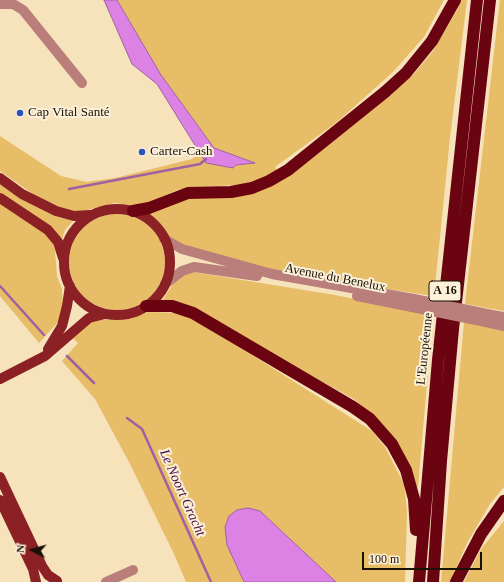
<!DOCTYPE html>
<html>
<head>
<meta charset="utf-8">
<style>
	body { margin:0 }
	#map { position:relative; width:504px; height:582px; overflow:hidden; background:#f6e2bb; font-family:"Times New Roman",serif }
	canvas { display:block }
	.north { position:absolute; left:12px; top:530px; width:40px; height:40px; -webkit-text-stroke:3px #fcf0d9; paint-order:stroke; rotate:276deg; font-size:11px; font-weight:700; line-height:16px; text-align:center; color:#181104 }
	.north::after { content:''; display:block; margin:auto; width:14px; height:18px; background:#181104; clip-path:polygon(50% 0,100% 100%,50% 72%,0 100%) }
	.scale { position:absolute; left:362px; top:552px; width:120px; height:18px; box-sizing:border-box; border:2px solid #181104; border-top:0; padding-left:5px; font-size:12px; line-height:14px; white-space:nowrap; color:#181104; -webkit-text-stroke:3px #fcf0d9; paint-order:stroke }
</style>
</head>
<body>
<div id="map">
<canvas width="504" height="582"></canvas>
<div class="north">N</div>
<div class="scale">100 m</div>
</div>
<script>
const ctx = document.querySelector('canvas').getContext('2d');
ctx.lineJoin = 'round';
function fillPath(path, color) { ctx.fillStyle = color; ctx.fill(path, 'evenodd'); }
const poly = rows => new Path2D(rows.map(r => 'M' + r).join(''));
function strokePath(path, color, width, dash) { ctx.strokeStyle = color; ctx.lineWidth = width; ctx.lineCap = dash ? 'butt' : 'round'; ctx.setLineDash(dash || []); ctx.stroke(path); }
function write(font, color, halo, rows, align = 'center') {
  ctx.font = font + ' "Times New Roman",serif'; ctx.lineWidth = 4; ctx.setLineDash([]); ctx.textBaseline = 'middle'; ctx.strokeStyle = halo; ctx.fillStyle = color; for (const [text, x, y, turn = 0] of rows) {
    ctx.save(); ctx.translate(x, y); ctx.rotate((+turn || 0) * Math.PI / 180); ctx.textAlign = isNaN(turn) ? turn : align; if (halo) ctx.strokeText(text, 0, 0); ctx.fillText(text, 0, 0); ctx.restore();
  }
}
const green = poly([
	[117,0,444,0,424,37,393,72,337,122,275,167,277,170,261,179,240,185,195,187,177,190,148,203,137,206,115,203,79,212,60,209,36,196,0,171,0,136,61,176,86,182,115,178,192,159,200,152,207,163,236,165,253,163,214,148,161,75],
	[460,0,467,0,450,138,434,296,278,273,179,244,170,238,162,225,148,214,182,199,266,187,296,171,414,74,433,51,457,10],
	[500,0,504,0,504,311,465,304],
	[0,183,73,221,65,230,61,242,54,229,0,193],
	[0,203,43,228,53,243,55,251,57,276,62,289,63,306,60,320,39,343,0,296],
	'69 262a48 48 0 1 1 96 0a48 48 0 1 1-96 0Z',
	[193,272,335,295,433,315,418,487,416,487,377,419,354,399,295,367,162,301,177,278],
	[148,312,180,313,203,324,372,431,385,447,404,484,407,510,405,582,336,582,260,511,227,545,244,582,186,582,174,554,130,464,95,399,62,361,78,343,72,337,93,320,129,319],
	[464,322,504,330,504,487,490,504,467,543,450,582,441,582],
	[504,521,504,582,464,582,481,549]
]);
const water = poly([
	[104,0,117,0,161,75,214,148,255,163,236,165,233,168,206,163,157,84,132,64,104,0],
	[248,508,260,511,336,582,244,582,227,545,225,527,229,516,237,510,248,508]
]);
const stream = poly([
	[69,189,200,164,206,159],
	[0,286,44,335],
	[67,356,94,383],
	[127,418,142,429,211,582]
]);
const minor = poly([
	[0,4,13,4,23,10,82,83],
	[164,239,182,249,272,274,414,299],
	[165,284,182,271,194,267,257,276],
	[357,296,412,307],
	[487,314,504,317],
	[486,322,504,326],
	[106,582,133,570]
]);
const major = poly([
	[0,178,22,194,56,211,74,216,90,215],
	[0,198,48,230,58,242,63,258],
	'64 262a53 53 0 1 1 106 0a53 53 0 1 1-106 0Z',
	[48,349,62,326,67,306,70,286],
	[0,379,45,356,89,318,105,314],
	[0,477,42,566,48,575,57,581],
	[0,500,33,569,36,582]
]);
const highway = poly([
	[133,211,149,208,188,193,231,192,252,188,269,181,288,170,385,92,406,73,432,41,455,0],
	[146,306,172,306,193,313,353,407,370,419,392,444,406,470,414,499,416,530],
	[419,582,438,360,477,0],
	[433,582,441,461,453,329,490,0],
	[456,582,481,534,504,501]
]);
const minorBridge = poly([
	[414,299,487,314],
	[412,307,486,322]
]);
const markers = [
	[20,113,4,"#2552c0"],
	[142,152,4,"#2552c0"]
];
const shields = [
	[445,291,32]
];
const shieldNames = [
	["A 16",445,291]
];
const poiNames = [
	["Cap Vital Santé",28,113],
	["Carter-Cash",150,152]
];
const streetNames = [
	["Avenue du Benelux",335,278,11],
	["L'Européenne",425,349,-84]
];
const waterNames = [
	["Le Noort Gracht",182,493,66]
];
fillPath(green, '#e7bd67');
fillPath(water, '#db82e4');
strokePath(water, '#a060a1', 1);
strokePath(stream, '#a060a1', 2.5);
strokePath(minor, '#bb7f7b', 10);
strokePath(major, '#8b2125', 10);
strokePath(highway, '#6b0411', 12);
strokePath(minorBridge, '#bb7f7b', 10);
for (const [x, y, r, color] of markers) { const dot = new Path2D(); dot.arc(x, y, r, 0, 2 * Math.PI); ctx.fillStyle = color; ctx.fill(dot); strokePath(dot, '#fcf0d9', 1.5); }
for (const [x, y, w] of shields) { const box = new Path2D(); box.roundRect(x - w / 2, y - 10, w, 20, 3); ctx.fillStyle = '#fcf0d9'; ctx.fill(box); strokePath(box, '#181104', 1); }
write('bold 12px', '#181104', null, shieldNames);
write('13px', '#181104', '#fcf0d9', poiNames, 'left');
write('13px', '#181104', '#fcf0d9', streetNames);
write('italic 14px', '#440b4a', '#fcf0d9', waterNames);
</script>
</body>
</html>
